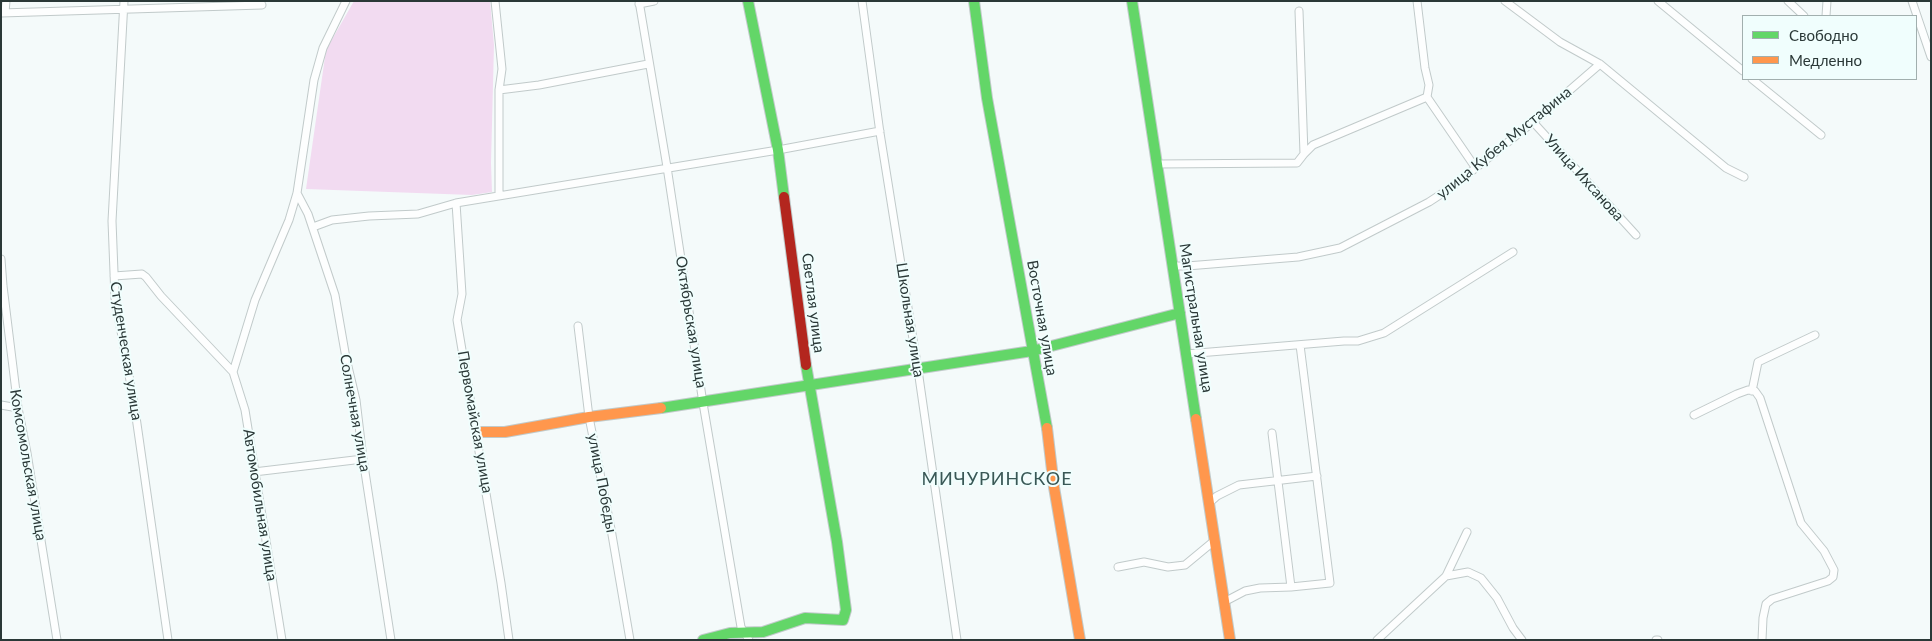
<!DOCTYPE html>
<html>
<head>
<meta charset="utf-8">
<style>
	body { margin:0 }
	#map { position:relative; width:1932px; height:641px; overflow:hidden; background:#f4fafa; font-family:Lato,sans-serif }
	canvas { display:block }
	.frame { position:absolute; inset:0; border:2px solid #2a3837; pointer-events:none }
	.legend { position:absolute; left:1742px; top:15px; width:175px; height:65px; box-sizing:border-box; background:#f0fefd; border:1px solid #a1afae; margin:0; padding:6px 9px; list-style:none; font-size:15px; color:#2a3837 }
	.legend li { display:flex; align-items:center; gap:10px; height:25px }
	.legend b { width:25px; border:1px solid #a1afae }
</style>
</head>
<body>
<div id="map">
<canvas width="1932" height="641"></canvas>
<div class="frame"></div>
<ul class="legend">
<li><b style="height:6px;background:#63d668"></b>Свободно</li>
<li><b style="height:6px;background:#ff974d"></b>Медленно</li>
</ul>
</div>
<script>
const ctx = document.querySelector('canvas').getContext('2d');
ctx.lineJoin = 'round';
function fillPath(path, color) { ctx.fillStyle = color; ctx.fill(path, 'evenodd'); }
const poly = rows => new Path2D(rows.map(r => 'M' + r).join(''));
function strokePath(path, color, width, dash) { ctx.strokeStyle = color; ctx.lineWidth = width; ctx.lineCap = dash ? 'butt' : 'round'; ctx.setLineDash(dash || []); ctx.stroke(path); }
function write(font, color, halo, rows, align = 'center') {
  ctx.font = font + ' Lato,sans-serif'; ctx.lineWidth = 4; ctx.setLineDash([]); ctx.textBaseline = 'middle'; ctx.strokeStyle = halo; ctx.fillStyle = color; for (const [text, x, y, turn = 0] of rows) {
    ctx.save(); ctx.translate(x, y); ctx.rotate((+turn || 0) * Math.PI / 180); ctx.textAlign = isNaN(turn) ? turn : align; if (halo) ctx.strokeText(text, 0, 0); ctx.fillText(text, 0, 0); ctx.restore();
  }
}
const green = poly([
	[354,1,490,1,494,45,491,163,492,192,472,195,306,189,326,50]
]);
const street = poly([
	[124,1,112,221,115,298,134,403,168,640],
	[495,1,502,69,499,90,499,196],
	[639,1,667,167,703,403,741,627,749,640],
	[862,1,880,133,918,370,957,640],
	[1505,1,1560,42,1600,64,1726,168,1744,177],
	[1658,1,1743,71],
	[1788,1,1804,16],
	[1912,1,1931,57],
	[639,4,654,1],
	[1299,11,1304,154],
	[1,13,262,5],
	[5,13,6,1],
	[1826,16,1827,1],
	[1752,79,1821,135],
	[499,90,539,85,648,64],
	[1427,97,1475,167],
	[1533,122,1636,235],
	[1157,164,1297,163,1304,154,1313,145,1427,97,1429,85,1425,68,1417,1],
	[297,193,308,214,335,295,346,358,356,400,363,459,391,640],
	[456,203,462,294,457,320,501,583,509,640],
	[313,227,332,220,369,216,418,214,456,203,778,150,880,131],
	[1,259,3,286,18,408,27,453,57,640],
	[1172,266,1187,266,1298,257,1340,248,1429,202,1452,187,1533,122,1600,64],
	[114,276,142,274,146,277,161,296,233,372,245,410,282,640],
	[578,326,589,417,611,529,630,640],
	[1186,354,1344,341,1358,341,1384,333,1513,252],
	[233,372,255,300,289,220,297,193,314,80,323,48,346,1],
	[1752,391,1758,362,1815,335],
	[1,405,18,408],
	[1694,415,1737,394,1748,390,1755,391,1760,398,1801,523,1824,551,1834,570,1833,577,1828,581,1772,599,1766,604,1763,618,1762,640],
	[1272,433,1291,587],
	[254,472,363,459],
	[1209,503,1217,496,1239,485,1317,476],
	[1118,567,1144,562,1168,567,1185,565,1214,541],
	[1446,576,1468,572,1481,578,1497,598,1513,628,1522,640],
	[1224,602,1245,591,1260,588,1291,587,1330,583,1300,345],
	[1377,640,1446,576,1467,532],
	[1656,640,1658,640]
]);
const fast = poly([
	[748,1,778,150,784,197],
	[974,1,987,98,1047,428],
	[1132,1,1196,419],
	[661,408,1032,351,1180,313],
	[703,640,730,633,763,632,805,618,843,620,846,610,837,542,806,365]
]);
const slow = poly([
	[1196,419,1230,640],
	[1047,428,1054,487,1080,640],
	[477,432,505,432,589,417,661,408]
]);
const jam = poly([
	[784,197,806,365]
]);
const streetNames = [
	["улица Кубея Мустафина",1504,143,-39],
	["Улица Ихсанова",1584,178,48],
	["Светлая улица",813,303,83],
	["Восточная улица",1042,318,80],
	["Магистральная улица",1196,318,81],
	["Школьная улица",910,320,81],
	["Октябрьская улица",691,322,81],
	["Студенческая улица",126,351,81],
	["Солнечная улица",355,413,80],
	["Первомайская улица",475,422,80],
	["Комсомольская улица",28,465,80],
	["улица Победы",602,483,79],
	["Автомобильная улица",260,505,81]
];
const quarterNames = [
	["МИЧУРИНСКОЕ",997,479]
];
fillPath(green, '#f2dbf1');
strokePath(street, '#c1caca', 9);
strokePath(fast, '#c1caca', 12);
strokePath(slow, '#c1caca', 12);
strokePath(jam, '#c1caca', 12);
strokePath(street, '#fdfefe', 7);
strokePath(fast, '#63d668', 10);
strokePath(slow, '#ff974d', 10);
strokePath(jam, '#b3261e', 10);
write('15px', '#2a3837', '#f0fefd', streetNames);
ctx.letterSpacing = '1px';
write('18px', '#395856', '#f0fefd', quarterNames);
ctx.letterSpacing = '0px';
</script>
</body>
</html>
